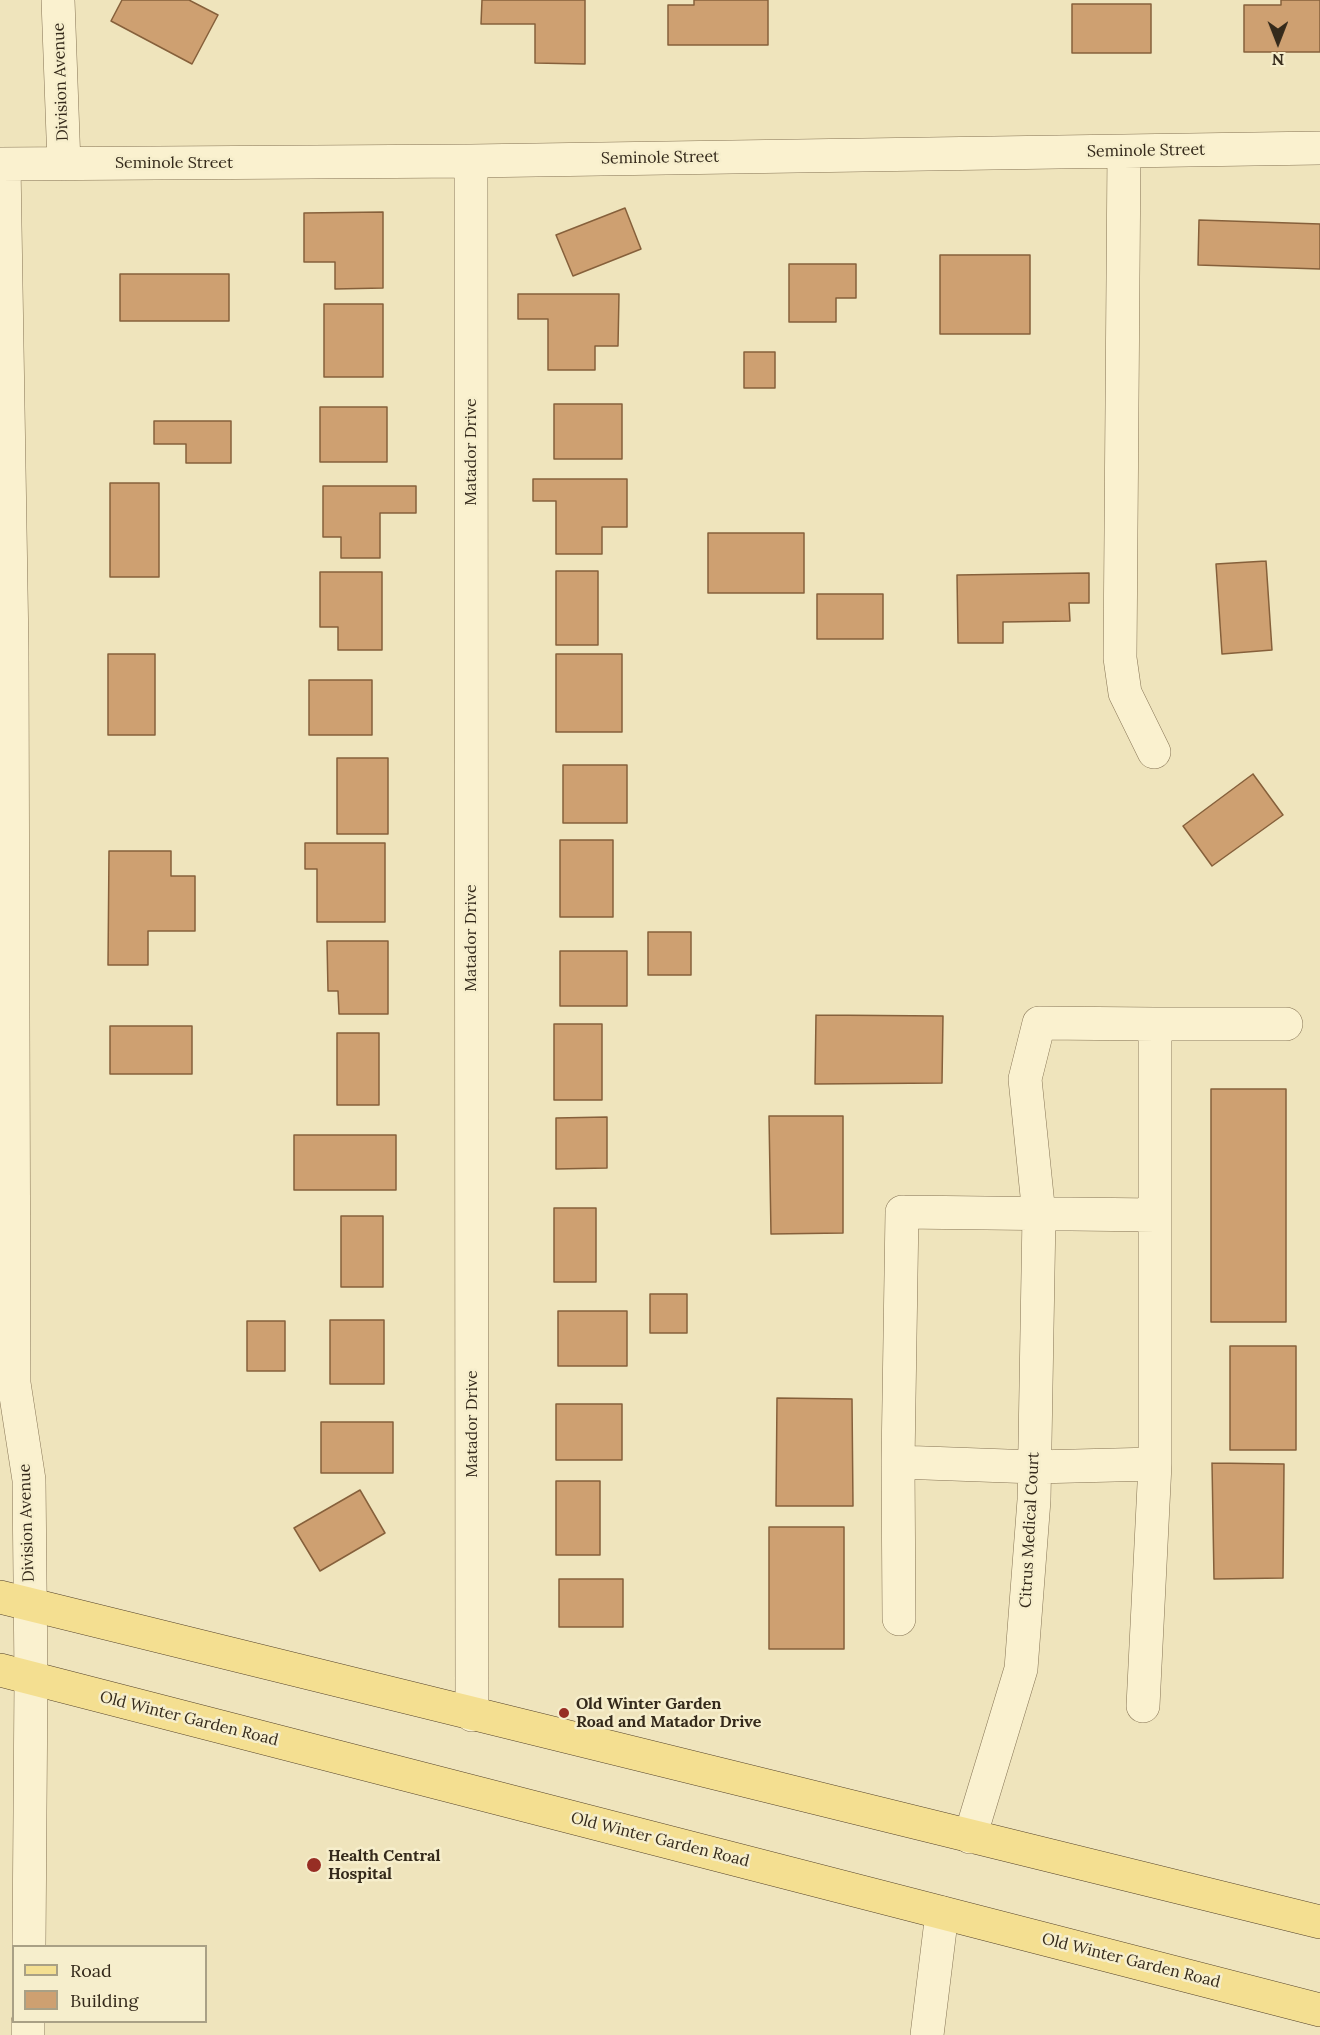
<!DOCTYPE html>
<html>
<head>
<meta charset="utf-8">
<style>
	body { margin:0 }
	#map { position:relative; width:1320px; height:2035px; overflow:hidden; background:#efe4bc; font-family:Lora,serif }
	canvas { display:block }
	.legend { position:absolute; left:12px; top:1945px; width:195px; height:78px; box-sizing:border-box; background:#f6eecc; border:2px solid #a9a085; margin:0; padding:8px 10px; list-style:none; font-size:18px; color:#352a1b }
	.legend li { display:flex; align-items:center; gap:12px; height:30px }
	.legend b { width:30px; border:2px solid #a9a085 }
	.north { position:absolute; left:1248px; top:12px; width:60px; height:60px; -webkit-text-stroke:4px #f6eecc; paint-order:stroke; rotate:180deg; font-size:16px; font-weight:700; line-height:24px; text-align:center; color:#352a1b }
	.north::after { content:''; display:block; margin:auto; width:21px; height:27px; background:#352a1b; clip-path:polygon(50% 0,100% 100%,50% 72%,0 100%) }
</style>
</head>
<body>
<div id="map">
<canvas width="1320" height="2035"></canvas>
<ul class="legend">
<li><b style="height:8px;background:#f4df91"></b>Road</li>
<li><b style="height:16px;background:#cea071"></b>Building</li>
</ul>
<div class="north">N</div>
</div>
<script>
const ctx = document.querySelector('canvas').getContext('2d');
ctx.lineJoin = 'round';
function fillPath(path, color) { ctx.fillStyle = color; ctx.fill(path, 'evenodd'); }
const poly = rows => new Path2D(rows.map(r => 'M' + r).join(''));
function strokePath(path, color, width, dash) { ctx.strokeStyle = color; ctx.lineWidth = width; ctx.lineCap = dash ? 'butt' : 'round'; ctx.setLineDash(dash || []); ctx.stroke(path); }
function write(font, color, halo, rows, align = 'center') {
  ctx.font = font + ' Lora,serif'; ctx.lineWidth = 5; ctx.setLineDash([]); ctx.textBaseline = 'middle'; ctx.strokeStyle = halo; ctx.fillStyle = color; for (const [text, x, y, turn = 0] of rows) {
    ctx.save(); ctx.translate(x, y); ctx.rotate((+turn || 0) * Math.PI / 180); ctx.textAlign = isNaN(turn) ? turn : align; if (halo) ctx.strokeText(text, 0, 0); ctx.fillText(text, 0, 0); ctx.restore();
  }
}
const building = poly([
	[122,0,189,0,218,15,192,64,111,21,122,0],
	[482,0,585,0,585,64,535,63,535,24,481,24,482,0],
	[694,0,768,0,768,45,668,45,668,5,694,5,694,0],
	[1281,0,1320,0,1320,52,1244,52,1244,5,1281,5,1281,0],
	[1072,4,1151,4,1151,53,1072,53,1072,4],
	[625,208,641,249,573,276,556,235,625,208],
	[383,212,383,288,335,289,335,262,304,262,304,213,383,212],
	[1199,220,1320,224,1320,269,1198,265,1199,220],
	[940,255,1030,255,1030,334,940,334,940,255],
	[789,264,856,264,856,298,836,298,836,322,789,322,789,264],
	[120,274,229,274,229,321,120,321,120,274],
	[518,294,619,294,618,346,595,346,595,370,548,370,548,319,518,319,518,294],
	[324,304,383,304,383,377,324,377,324,304],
	[744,352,775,352,775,388,744,388,744,352],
	[554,404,622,404,622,459,554,459,554,404],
	[320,407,387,407,387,462,320,462,320,407],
	[154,421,231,421,231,463,186,463,186,444,154,444,154,421],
	[533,479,627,479,627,527,602,527,602,554,556,554,556,501,533,501,533,479],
	[110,483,159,483,159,577,110,577,110,483],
	[323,486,416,486,416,513,380,513,380,558,341,558,341,537,323,537,323,486],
	[708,533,804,533,804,593,708,593,708,533],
	[1266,561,1272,650,1222,654,1216,564,1266,561],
	[556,571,598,571,598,645,556,645,556,571],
	[320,572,382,572,382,650,338,650,338,627,320,627,320,572],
	[1089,573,1089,603,1069,603,1070,621,1003,622,1003,643,958,643,957,575,1089,573],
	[817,594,883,594,883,639,817,639,817,594],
	[108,654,155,654,155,735,108,735,108,654],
	[556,654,622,654,622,732,556,732,556,654],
	[309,680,372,680,372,735,309,735,309,680],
	[337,758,388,758,388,834,337,834,337,758],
	[563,765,627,765,627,823,563,823,563,765],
	[1253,774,1283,815,1212,866,1183,826,1253,774],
	[560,840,613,840,613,917,560,917,560,840],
	[305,843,385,843,385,922,317,922,317,869,305,869,305,843],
	[109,851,171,851,171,876,195,876,195,931,148,931,148,965,108,965,109,851],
	[648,932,691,932,691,975,648,975,648,932],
	[327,941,388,941,388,1014,339,1014,338,991,328,991,327,941],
	[560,951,627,951,627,1006,560,1006,560,951],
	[816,1015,943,1016,942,1083,815,1084,816,1015],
	[554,1024,602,1024,602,1100,554,1100,554,1024],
	[110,1026,192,1026,192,1074,110,1074,110,1026],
	[337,1033,379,1033,379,1105,337,1105,337,1033],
	[1211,1089,1286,1089,1286,1322,1211,1322,1211,1089],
	[769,1116,843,1116,843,1233,771,1234,769,1116],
	[607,1117,607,1168,556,1169,556,1118,607,1117],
	[294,1135,396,1135,396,1190,294,1190,294,1135],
	[554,1208,596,1208,596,1282,554,1282,554,1208],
	[341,1216,383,1216,383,1287,341,1287,341,1216],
	[650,1294,687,1294,687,1333,650,1333,650,1294],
	[558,1311,627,1311,627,1366,558,1366,558,1311],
	[330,1320,384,1320,384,1384,330,1384,330,1320],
	[247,1321,285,1321,285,1371,247,1371,247,1321],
	[1230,1346,1296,1346,1296,1450,1230,1450,1230,1346],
	[777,1398,852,1399,853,1506,776,1506,777,1398],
	[556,1404,622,1404,622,1460,556,1460,556,1404],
	[321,1422,393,1422,393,1473,321,1473,321,1422],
	[1212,1463,1284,1464,1283,1578,1214,1579,1212,1463],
	[556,1481,600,1481,600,1555,556,1555,556,1481],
	[360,1490,385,1533,320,1571,294,1528,360,1490],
	[769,1527,844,1527,844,1649,769,1649,769,1527],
	[559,1579,623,1579,623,1627,559,1627,559,1579]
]);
const minor = poly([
	[58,0,64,164],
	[1124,151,1120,658,1125,693,1154,752],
	[471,161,472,1715],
	[0,164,471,161,1320,148],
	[4,164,12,649,14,1383,29,1480,31,1678,29,1946],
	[1155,1024,1286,1024],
	[902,1212,1155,1215,1155,1464,1035,1467,898,1462,902,1212],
	[898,1462,899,1619],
	[1143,1706,1155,1464],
	[970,1837,1021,1669,1034,1500,1039,1215,1025,1079,1039,1023,1155,1024,1155,1215],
	[28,2035,28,2022],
	[927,2035,942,1913]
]);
const major = poly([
	[0,1597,1320,1922],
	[0,1670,1320,2010]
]);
const markers = [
	[564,1713,6,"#972e24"],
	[314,1865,8,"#972e24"]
];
const streetNames = [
	["Division Avenue",61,82,-92],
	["Seminole Street",1146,151,-1],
	["Seminole Street",660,158,-1],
	["Seminole Street",174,163],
	["Matador Drive",471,452,-90],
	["Matador Drive",471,938,-90],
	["Matador Drive",472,1424,-90],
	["Division Avenue",27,1523,-92],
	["Citrus Medical Court",1030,1530,-87],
	["Old Winter Garden Road",189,1719,14],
	["Old Winter Garden Road",660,1840,14],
	["Old Winter Garden Road",1131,1961,14]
];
const poiNames = [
	["Old Winter Garden",576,1704],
	["Road and Matador Drive",576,1722],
	["Health Central",328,1856],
	["Hospital",328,1874]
];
fillPath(building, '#cea071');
strokePath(building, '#86603b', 1.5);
strokePath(minor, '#867455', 34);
strokePath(major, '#53412a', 34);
strokePath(minor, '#faf1cf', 33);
strokePath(major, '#f4df91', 33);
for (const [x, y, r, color] of markers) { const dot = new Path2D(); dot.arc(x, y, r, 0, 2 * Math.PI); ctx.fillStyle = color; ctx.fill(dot); strokePath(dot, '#f6eecc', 2); }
write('16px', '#352a1b', '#f6eecc', streetNames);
write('bold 16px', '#352a1b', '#f6eecc', poiNames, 'left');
</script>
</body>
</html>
